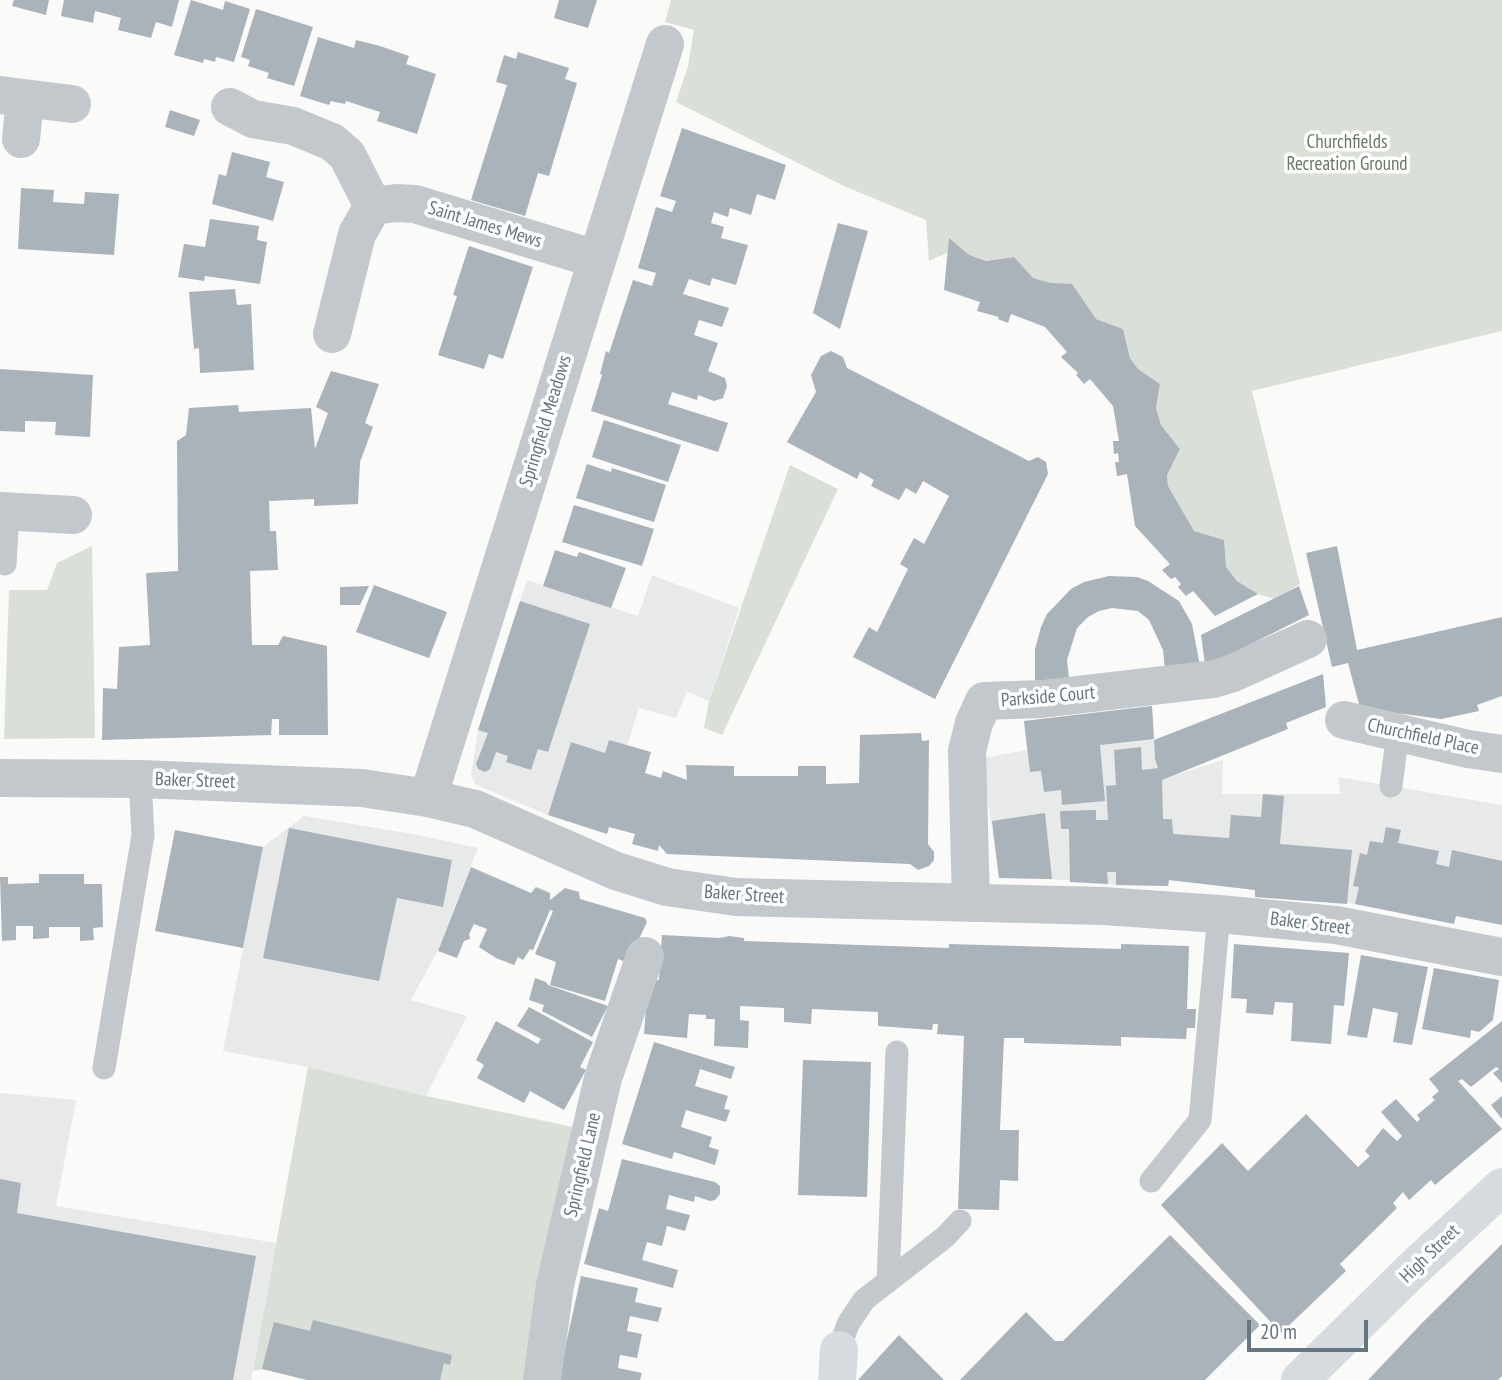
<!DOCTYPE html>
<html>
<head>
<meta charset="utf-8">
<style>
	body { margin:0 }
	#map { position:relative; width:1502px; height:1380px; overflow:hidden; background:#fafaf8; font-family:"PT Sans Narrow",sans-serif }
	canvas { display:block }
	.scale { position:absolute; left:1247px; top:1320px; width:121px; height:32px; box-sizing:border-box; border:4px solid #657683; border-top:0; padding-left:9px; font-size:21px; line-height:24px; white-space:nowrap; color:#657683; -webkit-text-stroke:5px #fff; paint-order:stroke }
</style>
</head>
<body>
<div id="map">
<canvas width="1502" height="1380"></canvas>
<div class="scale">20 m</div>
</div>
<script>
const ctx = document.querySelector('canvas').getContext('2d');
ctx.lineJoin = 'round';
function fillPath(path, color) { ctx.fillStyle = color; ctx.fill(path, 'evenodd'); }
const poly = rows => new Path2D(rows.map(r => 'M' + r).join(''));
function strokePath(path, color, width, dash) { ctx.strokeStyle = color; ctx.lineWidth = width; ctx.lineCap = dash ? 'butt' : 'round'; ctx.setLineDash(dash || []); ctx.stroke(path); }
function write(font, color, halo, rows, align = 'center') {
  ctx.font = font + ' "PT Sans Narrow",sans-serif'; ctx.lineWidth = 7; ctx.setLineDash([]); ctx.textBaseline = 'middle'; ctx.strokeStyle = halo; ctx.fillStyle = color; for (const [text, x, y, turn = 0] of rows) {
    ctx.save(); ctx.translate(x, y); ctx.rotate((+turn || 0) * Math.PI / 180); ctx.textAlign = isNaN(turn) ? turn : align; if (halo) ctx.strokeText(text, 0, 0); ctx.fillText(text, 0, 0); ctx.restore();
  }
}
const built = poly([
	[652,575,739,608,709,701,687,692,676,718,639,708,627,746,609,740,605,753,571,742,548,815,476,785,471,775,478,730,527,580,638,616],
	[1152,706,1155,759,1162,779,1223,760,1222,794,1340,794,1338,777,1502,805,1502,925,1456,916,1355,904,1255,897,1255,890,1169,880,1168,886,1142,886,1070,882,1069,880,999,878,987,795,984,758,1027,750,1024,721],
	[304,816,413,834,478,848,438,950,411,1000,467,1016,426,1096,308,1067,223,1051,263,847],
	[0,1093,76,1100,56,1206,276,1243,251,1380,0,1380]
]);
const green = poly([
	[671,0,1502,0,1502,331,1252,391,1300,584,1275,599,1258,594,1237,581,1226,567,1223,540,1194,531,1168,486,1167,475,1180,449,1161,425,1156,408,1160,384,1138,369,1130,358,1123,329,1096,319,1051,283,1033,278,1014,257,985,261,949,252,929,261,926,220,846,187,676,102,688,66,694,30,665,22],
	[790,465,838,489,722,735,704,728,709,701],
	[92,546,95,738,4,739,9,590,47,590,57,563],
	[308,1067,426,1096,578,1128,533,1380,307,1380,263,1369,253,1371]
]);
const building = poly([
	[14,0,49,0,46,15,12,6],
	[64,0,179,0,172,27,156,22,151,38,118,30,121,18,107,14,95,11,93,23,61,16],
	[191,0,223,10,225,1,250,9,234,62,216,57,215,62,204,59,203,63,174,55],
	[559,0,597,0,588,28,554,18],
	[256,9,313,27,294,86,267,78,269,73,248,66,250,60,241,57],
	[318,37,354,48,356,40,380,46,409,56,406,64,436,74,417,134,377,121,380,112,346,101,345,104,331,101,329,105,300,96],
	[518,52,569,68,565,79,577,83,549,176,538,173,525,216,471,200,507,85,496,82,504,55,516,59],
	[170,110,200,120,194,136,165,127],
	[682,128,786,165,775,200,757,194,751,215,730,208,728,217,714,212,711,223,724,227,721,238,748,245,736,285,712,278,710,286,689,279,683,294,729,308,722,327,699,320,694,335,718,343,708,371,725,378,727,386,723,398,714,401,698,395,697,400,672,392,668,404,728,423,718,452,591,411,602,375,600,374,606,351,609,353,633,280,652,286,656,273,638,268,656,207,672,212,676,201,660,196],
	[232,152,270,162,266,177,284,182,273,221,212,204,219,174,226,176],
	[21,188,54,190,53,202,84,204,85,192,119,194,114,255,18,249],
	[210,219,259,226,257,240,267,242,260,284,205,276,204,281,178,277,184,244,205,247],
	[838,223,868,231,840,329,813,313],
	[949,238,969,255,986,261,1014,257,1033,278,1051,283,1072,284,1096,319,1123,329,1130,358,1138,369,1160,384,1156,408,1161,425,1180,449,1167,475,1168,486,1194,531,1224,540,1226,567,1237,581,1258,594,1215,616,1193,591,1186,596,1178,587,1181,584,1175,577,1171,579,1162,570,1170,564,1135,526,1127,474,1117,476,1115,462,1119,462,1118,453,1114,454,1113,441,1119,441,1113,406,1090,379,1084,384,1076,375,1078,373,1061,357,1067,352,1045,327,1011,314,1008,323,998,319,999,317,977,311,980,302,944,290],
	[469,246,533,267,503,359,489,354,484,369,438,355,457,296,453,295],
	[235,289,237,305,251,304,254,370,200,373,199,348,194,349,189,292],
	[831,351,843,357,847,368,1029,461,1038,457,1046,462,1048,474,935,699,853,657,869,627,877,632,908,569,900,564,914,538,924,544,949,496,923,481,916,494,906,488,899,500,871,486,874,480,860,472,857,479,787,442,816,392,811,375,821,356],
	[0,369,93,375,90,437,55,435,56,422,25,421,25,432,0,431],
	[331,371,379,384,365,423,373,427,360,462,358,504,314,506,314,499,269,501,270,531,276,531,278,570,250,571,252,645,278,645,283,636,327,646,328,735,279,735,279,719,272,719,271,735,102,740,103,688,117,689,119,647,150,645,146,573,178,571,177,441,186,435,189,408,238,405,239,412,311,408,315,449,328,413,316,407],
	[604,420,681,445,668,482,592,457],
	[587,464,611,472,612,468,666,485,654,522,576,498],
	[574,505,654,529,642,566,562,542],
	[1337,546,1357,650,1502,617,1502,696,1477,705,1479,711,1441,719,1360,708,1348,663,1332,667,1306,553],
	[555,550,577,557,579,552,626,568,611,608,543,586],
	[1109,576,1137,577,1148,581,1179,601,1192,624,1200,666,1165,669,1163,650,1149,620,1138,611,1112,608,1099,611,1088,617,1077,628,1067,660,1069,678,1035,681,1035,649,1041,627,1047,614,1071,589,1084,582],
	[374,585,447,612,429,658,356,632],
	[369,586,360,605,340,605,340,587],
	[1299,586,1309,615,1235,652,1205,664,1201,635],
	[520,601,590,624,548,752,538,749,531,770,506,762,508,756,496,752,490,769,485,772,478,769,476,764,488,733,478,730],
	[1323,674,1326,707,1286,723,1288,729,1162,780,1163,819,1172,819,1173,834,1229,838,1231,815,1261,817,1263,794,1284,796,1280,844,1352,850,1347,904,1255,897,1255,890,1169,880,1168,886,1116,885,1116,872,1107,872,1108,884,1070,882,1069,829,1061,829,1060,811,1096,810,1096,820,1108,820,1106,786,1116,785,1114,750,1141,747,1142,770,1158,768,1155,759,1154,740],
	[1152,706,1154,739,1100,745,1105,801,1062,805,1061,790,1044,792,1041,771,1030,772,1024,721],
	[921,733,922,741,929,740,928,844,934,852,934,860,929,866,918,870,910,864,667,854,659,845,658,851,632,844,635,834,609,827,607,834,548,815,571,742,605,753,609,740,651,752,645,773,661,778,663,771,687,780,686,765,734,766,734,776,798,776,798,766,826,766,826,784,859,783,860,735],
	[1045,813,1052,879,999,878,992,821],
	[1386,827,1401,830,1398,843,1439,851,1436,864,1449,867,1452,850,1502,861,1502,925,1456,916,1454,924,1355,904,1359,887,1353,886,1360,853,1367,855,1370,841,1383,843],
	[289,828,452,860,443,907,397,898,379,981,263,958],
	[175,830,263,847,243,948,155,931],
	[471,867,531,893,536,887,550,893,550,900,565,888,579,892,580,899,645,918,647,922,632,954,623,961,618,959,605,1001,550,985,556,962,535,954,553,911,550,910,533,950,530,949,523,960,518,957,514,965,496,958,479,947,487,929,474,924,469,934,470,939,464,941,457,958,438,951],
	[39,874,84,874,84,884,102,884,103,927,93,928,94,940,80,941,80,927,49,927,49,938,33,939,33,926,16,926,16,940,2,941,0,877,8,877,8,884,39,883],
	[662,935,720,938,729,936,744,938,744,941,949,948,949,944,1121,949,1121,944,1189,946,1187,1009,1196,1009,1195,1028,1187,1028,1186,1039,1121,1037,1121,1046,1024,1043,1024,1038,1004,1038,1000,1130,1019,1130,1018,1181,1000,1180,999,1210,958,1209,964,1036,937,1034,938,1024,933,1024,932,1030,878,1026,878,1012,812,1009,811,1024,784,1022,784,1008,740,1006,740,1020,749,1021,748,1048,714,1046,715,1019,706,1019,706,1015,689,1014,687,1038,644,1034,648,981,659,980],
	[1234,944,1349,953,1344,1006,1334,1005,1331,1044,1291,1041,1293,1003,1275,1002,1273,1015,1262,1014,1246,1013,1247,999,1231,998],
	[1361,955,1428,967,1412,1045,1393,1042,1398,1013,1373,1008,1367,1038,1347,1035],
	[1434,968,1499,980,1493,1020,1479,1032,1471,1030,1470,1038,1422,1029],
	[535,978,546,982,548,985,608,1006,592,1037,542,1011,544,1005,529,1000],
	[529,1007,593,1042,580,1067,586,1070,564,1110,530,1091,524,1103,477,1078,484,1065,476,1060,496,1021,538,1044,541,1039,517,1026],
	[1502,1021,1502,1083,1493,1073,1499,1069,1496,1067,1471,1087,1462,1079,1458,1081,1502,1129,1435,1185,1431,1180,1409,1200,1403,1192,1393,1203,1397,1208,1340,1264,1346,1271,1281,1333,1161,1205,1222,1143,1248,1171,1306,1114,1358,1167,1370,1156,1365,1151,1383,1128,1397,1141,1402,1136,1381,1112,1396,1099,1417,1122,1420,1119,1417,1115,1435,1100,1432,1097,1439,1091,1429,1079],
	[654,1042,735,1067,731,1079,700,1069,695,1086,728,1096,724,1109,730,1110,726,1122,686,1110,681,1127,712,1137,709,1147,719,1150,715,1165,674,1152,672,1159,622,1144],
	[803,1060,871,1062,867,1197,798,1195],
	[1502,1096,1502,1119,1491,1105],
	[622,1159,715,1182,720,1186,720,1194,715,1200,710,1201,695,1196,694,1202,669,1195,666,1209,690,1215,685,1231,667,1226,662,1246,647,1242,642,1260,678,1270,673,1288,584,1264,599,1208,608,1211],
	[0,1179,21,1183,17,1213,256,1256,233,1380,0,1380],
	[1170,1235,1260,1325,1205,1380,960,1380,1026,1312,1055,1341,1063,1341],
	[1502,1244,1502,1376,1498,1380,1368,1380,1422,1323],
	[581,1276,638,1288,635,1302,662,1308,658,1322,630,1316,627,1331,642,1334,637,1358,620,1355,618,1368,642,1373,640,1380,558,1380],
	[313,1320,452,1355,450,1365,444,1363,440,1380,307,1380,262,1369,274,1322,310,1331],
	[899,1335,944,1380,858,1380]
]);
const lane = poly([
	[5,564,8,513],
	[1391,786,1398,732],
	[104,1068,143,835,140,779],
	[1151,1181,1200,1120,1219,914],
	[888,1281,897,1052],
	[839,1350,848,1324,864,1300,945,1237,960,1221]
]);
const street = poly([
	[0,95,72,104],
	[230,107,253,119,293,126,332,142,347,155,373,206],
	[21,139,25,99],
	[373,206,396,203,415,204,596,259],
	[332,334,357,234,373,206],
	[0,511,73,515],
	[1344,720,1468,749,1502,754],
	[0,778,140,779,362,788,428,798,475,809,616,871,667,887,736,897,1103,906,1219,914,1336,925,1502,957],
	[428,798,665,44],
	[971,903,967,751,974,723,984,701,1042,699,1214,679,1233,673,1308,639],
	[542,1380,555,1285,603,1078,645,956]
]);
const secondary = poly([
	[837,1380,839,1350]
]);
const primary = poly([
	[1300,1380,1414,1268,1502,1187]
]);
const parkNames = [
	["Churchfields",1347,143],
	["Recreation Ground",1347,165]
];
const streetNames = [
	["Saint James Mews",485,225,17],
	["Springfield Meadows",546,421,-73],
	["Parkside Court",1048,697,-5],
	["Churchfield Place",1423,737,12],
	["Baker Street",195,781,2],
	["Baker Street",744,895,4],
	["Baker Street",1310,924,7],
	["Springfield Lane",583,1165,-77],
	["High Street",1430,1254,-44]
];
fillPath(built, '#e8e9e9');
fillPath(green, '#dadfd7');
fillPath(building, '#aab3b9');
strokePath(lane, '#c3c8cc', 23);
strokePath(street, '#c3c8cc', 38);
strokePath(secondary, '#d6dbdf', 38);
strokePath(primary, '#d6dbdf', 38);
write('19px', '#687a64', '#fff', parkNames);
write('19px', '#657683', '#fff', streetNames);
</script>
</body>
</html>
